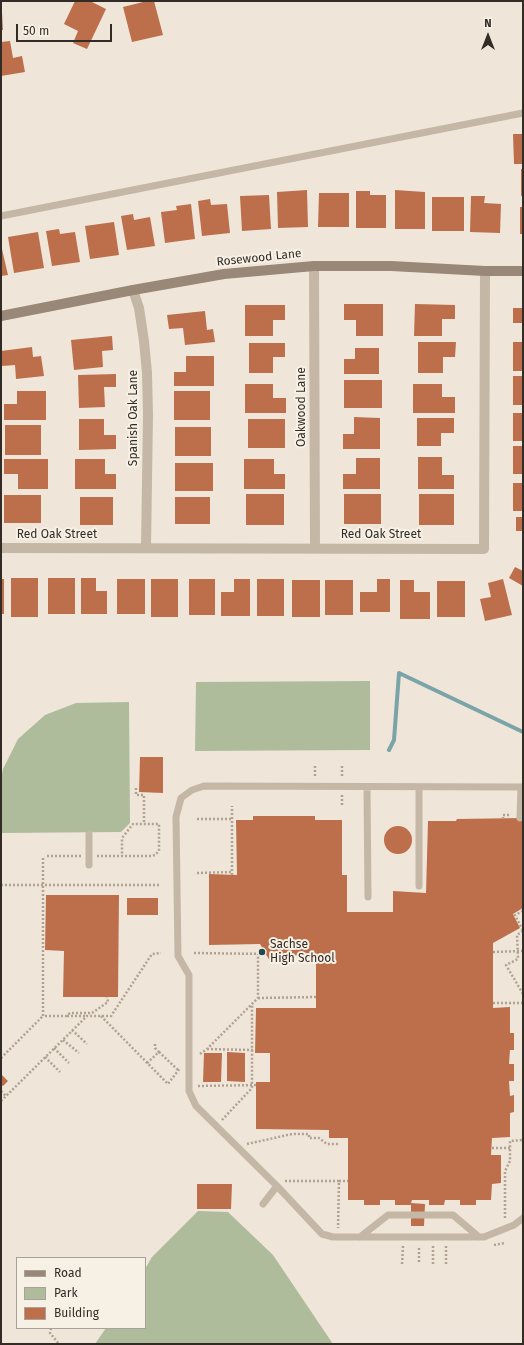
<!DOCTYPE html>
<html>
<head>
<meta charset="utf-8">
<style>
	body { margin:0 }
	#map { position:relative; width:524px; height:1345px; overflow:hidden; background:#efe6d9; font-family:"Fira Sans",sans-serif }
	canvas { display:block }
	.frame { position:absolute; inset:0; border:2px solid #322b26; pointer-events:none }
	.legend { position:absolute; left:16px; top:1257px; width:130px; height:72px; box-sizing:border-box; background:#f7f0e5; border:1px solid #a8a199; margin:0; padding:5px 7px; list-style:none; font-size:12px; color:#322b26 }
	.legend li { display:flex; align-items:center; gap:8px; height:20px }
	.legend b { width:20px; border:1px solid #a8a199 }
	.north { position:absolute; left:468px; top:16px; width:40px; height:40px; -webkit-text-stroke:3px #f7f0e5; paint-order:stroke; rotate:0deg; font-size:11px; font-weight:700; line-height:16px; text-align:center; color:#322b26 }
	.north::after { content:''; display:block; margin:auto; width:14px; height:18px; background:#322b26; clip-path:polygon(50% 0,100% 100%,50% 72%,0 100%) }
	.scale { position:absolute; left:16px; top:24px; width:96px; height:18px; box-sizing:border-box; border:2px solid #322b26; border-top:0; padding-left:5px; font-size:12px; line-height:14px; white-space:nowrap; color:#322b26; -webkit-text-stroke:3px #f7f0e5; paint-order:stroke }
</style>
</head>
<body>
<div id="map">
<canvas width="524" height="1345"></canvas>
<div class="frame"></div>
<ul class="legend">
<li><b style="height:5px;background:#998778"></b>Road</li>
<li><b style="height:11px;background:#aebc9b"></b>Park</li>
<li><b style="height:11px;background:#bc6f4a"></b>Building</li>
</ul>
<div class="north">N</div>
<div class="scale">50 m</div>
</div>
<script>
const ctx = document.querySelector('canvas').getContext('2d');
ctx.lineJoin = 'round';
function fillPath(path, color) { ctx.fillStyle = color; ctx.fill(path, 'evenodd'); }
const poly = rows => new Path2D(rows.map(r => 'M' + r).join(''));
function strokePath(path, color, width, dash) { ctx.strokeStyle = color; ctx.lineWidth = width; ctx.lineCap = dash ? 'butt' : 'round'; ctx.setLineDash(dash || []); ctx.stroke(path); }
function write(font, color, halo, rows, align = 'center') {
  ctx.font = font + ' "Fira Sans",sans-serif'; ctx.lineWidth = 4; ctx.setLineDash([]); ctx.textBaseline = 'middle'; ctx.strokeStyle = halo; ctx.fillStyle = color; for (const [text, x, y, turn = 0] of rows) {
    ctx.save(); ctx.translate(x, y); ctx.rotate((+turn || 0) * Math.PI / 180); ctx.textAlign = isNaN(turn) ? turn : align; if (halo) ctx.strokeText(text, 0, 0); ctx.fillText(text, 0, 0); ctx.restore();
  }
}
const green = poly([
	[370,681,370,750,195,751,196,682],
	[129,702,130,823,121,832,1,833,1,780,3,769,18,739,45,715,76,703],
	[198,1211,228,1212,273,1255,333,1344,95,1344,106,1328,145,1328,145,1269,152,1257]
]);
const stream = poly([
	[389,750,394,740,399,673,523,732]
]);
const building = poly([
	[75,1,90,1,106,9,87,49,73,43,78,31,64,24],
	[147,1,154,1,163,35,132,42,123,7],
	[1,13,2,13,3,30,1,30],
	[10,41,13,58,22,56,25,72,1,76,1,42],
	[513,134,523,134,523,164,514,164],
	[521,169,523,169,523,196,521,196],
	[307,190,308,227,278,228,277,192],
	[395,190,425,192,425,229,395,229],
	[356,191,370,191,370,195,386,195,386,228,356,228],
	[319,193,349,193,349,227,318,227],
	[269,195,271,229,242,231,240,196],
	[471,196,485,196,484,203,501,204,500,233,470,232],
	[432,197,464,197,464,231,432,231],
	[210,199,211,205,227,204,230,233,202,236,198,201],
	[191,204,195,239,165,243,161,212,177,210,176,206],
	[520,207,523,207,523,234,520,234],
	[133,214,134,220,150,217,155,246,127,250,121,216],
	[114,222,119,255,90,259,85,226],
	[59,229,60,234,75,232,80,262,52,266,46,231],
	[38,232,44,268,14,273,8,237],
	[1,245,8,275,1,276],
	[344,304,383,304,383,336,356,336,356,320,344,320],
	[415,304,455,305,455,319,442,319,442,336,414,336],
	[245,305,285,305,285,320,273,320,273,336,245,336],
	[513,308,523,308,523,323,513,323],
	[205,311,207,330,213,329,215,342,185,345,183,328,169,329,167,315],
	[112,336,113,350,102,351,103,367,74,370,71,340],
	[418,342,456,342,455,357,443,357,443,373,418,373],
	[513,342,523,342,523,371,513,371],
	[249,343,285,343,285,357,273,357,273,373,249,373],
	[32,347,33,357,41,356,44,376,16,379,15,365,2,366,1,351],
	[355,348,379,348,379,374,344,374,344,359,355,359],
	[186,356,214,356,214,386,174,386,174,372,186,372],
	[116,374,116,387,104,387,105,407,79,408,78,375],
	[513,376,523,376,523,405,513,405],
	[344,380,382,380,382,408,344,408],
	[245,384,273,384,273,398,286,398,286,413,245,413],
	[413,384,442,384,442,397,455,397,455,413,413,413],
	[17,391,46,391,46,420,4,420,4,404,17,404],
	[174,391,210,391,210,420,174,420],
	[513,413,523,413,523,441,513,441],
	[354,417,380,418,380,449,343,449,343,434,354,434],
	[417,418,454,418,454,433,441,433,441,446,417,446],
	[79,419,104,419,104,435,116,435,116,449,79,450],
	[248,419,285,419,285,448,248,448],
	[5,425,41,425,41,455,5,455],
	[175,427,211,427,211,456,175,456],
	[513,446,523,446,523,474,513,474],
	[418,457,442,457,442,475,454,475,454,489,418,489],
	[356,458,380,458,380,489,343,489,343,474,356,474],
	[4,459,48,459,48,489,18,489,18,474,4,474],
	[75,459,105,459,105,474,116,474,116,489,75,489],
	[244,459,274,459,274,474,285,474,285,489,244,489],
	[175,463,213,463,213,491,175,491],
	[513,483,523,483,523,511,513,511],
	[246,494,284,494,284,525,246,525],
	[344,494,381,494,381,524,344,524],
	[419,494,454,494,454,525,419,525],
	[4,495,41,495,41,523,4,523],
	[80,497,113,497,113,525,80,525],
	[175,497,210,497,210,524,175,524],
	[516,517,523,517,523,531,516,531],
	[515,567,523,571,523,586,509,578],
	[11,578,38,578,38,617,11,617],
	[48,578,75,578,75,614,48,614],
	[81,578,96,578,96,591,107,591,107,614,81,614],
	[1,579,4,579,4,614,1,614],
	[117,579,145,579,145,614,117,614],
	[151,579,178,579,178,617,151,617],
	[189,579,215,579,215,615,189,615],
	[234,579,250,579,250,616,221,616,221,592,234,592],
	[257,579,284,579,284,616,257,616],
	[377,579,390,579,390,612,360,612,360,592,377,592],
	[503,579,512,615,485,621,480,599,491,597,488,583],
	[292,580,320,580,320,617,292,617],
	[325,580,353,580,353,615,325,615],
	[400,580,414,580,414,592,430,592,430,619,400,619],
	[437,581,465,581,465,617,437,617],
	[140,757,163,757,163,793,139,792],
	[253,816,315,816,315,820,342,820,342,875,347,875,347,912,393,912,393,891,426,893,428,821,456,821,457,819,523,818,523,908,513,914,520,928,493,943,493,1008,510,1007,510,1033,514,1033,514,1050,510,1050,509,1064,514,1064,514,1081,509,1081,510,1096,514,1095,514,1112,510,1113,510,1137,492,1138,491,1155,501,1155,501,1183,492,1184,491,1200,476,1200,476,1205,460,1205,460,1200,445,1200,444,1205,429,1205,429,1200,412,1200,411,1203,425,1204,424,1226,411,1226,411,1205,395,1205,395,1200,380,1200,380,1205,364,1205,364,1200,348,1200,348,1138,329,1138,329,1130,256,1129,256,1082,270,1082,270,1053,255,1053,256,1008,316,1008,316,956,280,955,270,961,260,944,209,945,209,874,237,875,236,820,253,820],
	'384 840a14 14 0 1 1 28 0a14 14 0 1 1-28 0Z',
	[46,895,119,895,118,997,63,997,64,951,45,950],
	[127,898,158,898,158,915,127,915],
	[227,1052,245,1053,245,1082,227,1081],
	[204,1053,222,1053,221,1082,203,1082],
	[2,1075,8,1081,3,1086,1,1085,1,1077],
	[197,1184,232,1184,231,1209,197,1209]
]);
const path = poly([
	[315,766,315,778],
	[342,766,342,778],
	[136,788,136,795,144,795,144,824],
	[342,795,342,806],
	[197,819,232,819],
	[503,819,503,815,511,815],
	[47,856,81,856],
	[97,856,152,856,155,855,159,851,159,824,133,824,122,838,122,856],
	[43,858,43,1016,66,1016,70,1013,92,1013,108,1002,107,997],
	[197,873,232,872],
	[232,875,232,806],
	[1,885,161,885],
	[523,911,515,915,523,931],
	[523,931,517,935,518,959,506,965,523,994],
	[493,952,523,951],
	[194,953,265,954],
	[258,998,316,997],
	[493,1003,523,1003],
	[67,1016,87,1016],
	[101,1016,168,1084,180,1068],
	[72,1030,87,1044],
	[63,1040,79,1053],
	[54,1048,69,1063],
	[207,1049,253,1050],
	[159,1052,178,1070],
	[200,1054,207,1049,258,998,258,954],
	[45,1057,60,1072],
	[1,1058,43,1016],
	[147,1063,159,1052,155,1048,155,1042],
	[198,1086,256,1085],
	[1,1091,6,1096],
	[1,1101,87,1016,111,1016,152,954,161,953],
	[222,1120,252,1088,252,1004],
	[247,1144,292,1134,309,1134,309,1138,319,1138,327,1144,340,1144],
	[492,1148,510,1148],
	[285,1181,339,1181,338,1228],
	[339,1181,348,1181],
	[505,1218,505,1171,510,1161,510,1141,523,1140],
	[494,1245,505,1243],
	[433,1246,433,1264],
	[446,1246,446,1265],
	[419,1248,419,1264],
	[402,1264,403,1246],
	[51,1328,50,1333,59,1344]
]);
const lane = poly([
	[1,216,523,113],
	[367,787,368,897],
	[523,787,204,786,192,790,181,798,176,817,178,956,189,975,189,1091,196,1106,277,1186,322,1234,333,1237,484,1237,514,1225,523,1218],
	[520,818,521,787],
	[89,834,89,865],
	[419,886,419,787],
	[263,1204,277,1186],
	[360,1237,388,1215,453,1215,479,1237]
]);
const street = poly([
	[314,266,315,548],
	[133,290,139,308,144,341,147,373,148,415,146,548],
	[1,548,484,549,485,271]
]);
const secondary = poly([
	[1,316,133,290,224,274,314,266,391,266,485,271,523,271]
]);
const markers = [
	[262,952,4,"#204950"]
];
const streetNames = [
	["Rosewood Lane",259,258,-6],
	["Oakwood Lane",302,407,-90],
	["Spanish Oak Lane",134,418,-90],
	["Red Oak Street",57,535],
	["Red Oak Street",381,535]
];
const poiNames = [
	["Sachse",270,945],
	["High School",270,959]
];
fillPath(green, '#aebc9b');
strokePath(stream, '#7ba4a9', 4);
fillPath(building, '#bc6f4a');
strokePath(path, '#b1a191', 2.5, [2, 2]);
strokePath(lane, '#c5b7a6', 7);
strokePath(street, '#c5b7a6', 10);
strokePath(secondary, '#998778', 10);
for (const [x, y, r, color] of markers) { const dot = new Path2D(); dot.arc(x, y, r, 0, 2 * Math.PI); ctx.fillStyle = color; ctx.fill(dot); strokePath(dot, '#f7f0e5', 1.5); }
write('12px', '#322b26', '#f7f0e5', streetNames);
write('12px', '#322b26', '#f7f0e5', poiNames, 'left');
</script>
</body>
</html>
